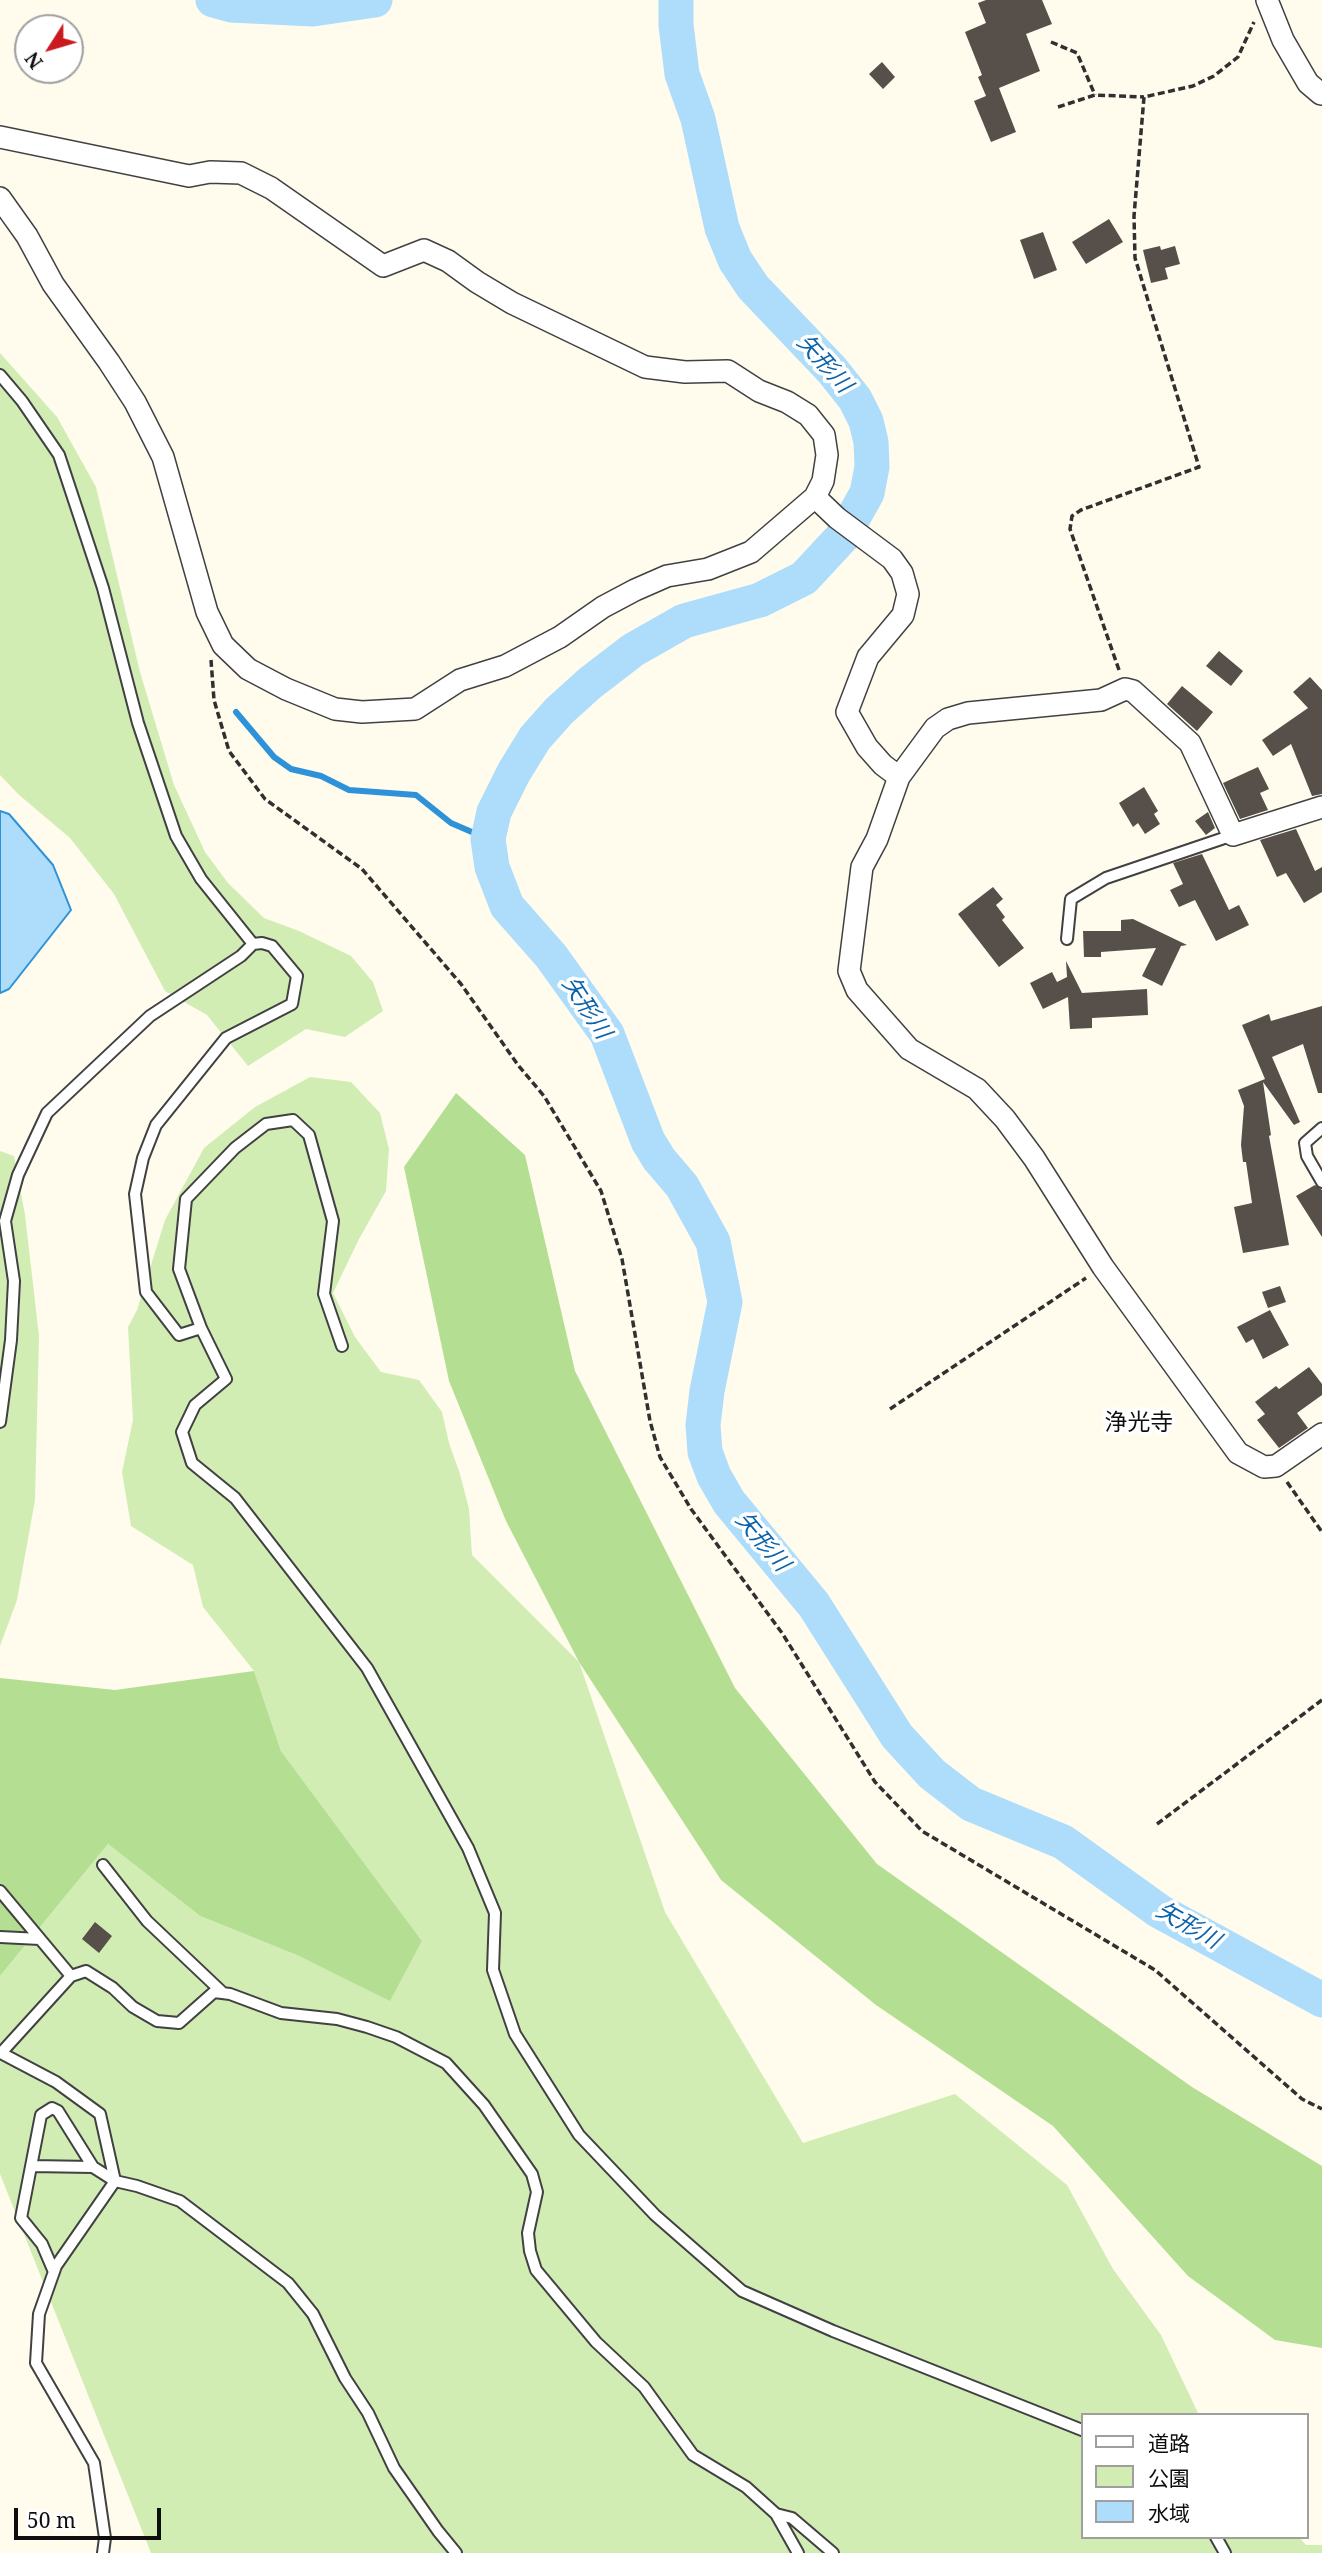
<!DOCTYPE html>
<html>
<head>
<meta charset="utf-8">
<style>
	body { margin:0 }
	#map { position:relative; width:1322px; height:2553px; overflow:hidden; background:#fffcee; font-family:"Noto Serif","Noto Sans JP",serif }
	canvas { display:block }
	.legend { position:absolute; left:1081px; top:2413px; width:228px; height:126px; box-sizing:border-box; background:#fff; border:2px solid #9f9f9f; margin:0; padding:9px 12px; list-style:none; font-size:21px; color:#0e0e0e }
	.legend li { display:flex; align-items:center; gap:14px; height:35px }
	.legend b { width:35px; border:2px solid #9f9f9f }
	.north { position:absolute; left:14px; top:14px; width:70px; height:70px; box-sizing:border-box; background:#fff; border:2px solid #9f9f9f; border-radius:50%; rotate:233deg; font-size:19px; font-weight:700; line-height:28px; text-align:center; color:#0e0e0e }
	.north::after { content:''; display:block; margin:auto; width:24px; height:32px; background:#ca191f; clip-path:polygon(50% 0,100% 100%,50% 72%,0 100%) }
	.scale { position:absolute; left:14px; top:2508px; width:147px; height:32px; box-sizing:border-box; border:4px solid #0e0e0e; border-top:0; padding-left:9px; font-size:21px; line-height:24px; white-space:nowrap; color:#0e0e0e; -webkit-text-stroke:5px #fff; paint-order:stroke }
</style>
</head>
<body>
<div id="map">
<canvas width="1322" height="2553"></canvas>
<ul class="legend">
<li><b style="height:9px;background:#fff"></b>道路</li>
<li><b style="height:19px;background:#d1edb4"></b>公園</li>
<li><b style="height:19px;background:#aeddfb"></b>水域</li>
</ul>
<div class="north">N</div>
<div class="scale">50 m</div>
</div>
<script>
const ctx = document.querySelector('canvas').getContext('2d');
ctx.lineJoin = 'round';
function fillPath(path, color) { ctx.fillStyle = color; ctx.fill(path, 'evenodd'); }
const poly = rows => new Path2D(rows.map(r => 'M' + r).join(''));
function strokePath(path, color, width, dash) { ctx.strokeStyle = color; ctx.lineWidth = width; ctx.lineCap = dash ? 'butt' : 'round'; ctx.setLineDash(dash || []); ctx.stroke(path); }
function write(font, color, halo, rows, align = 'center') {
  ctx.font = font + ' "Noto Serif","Noto Sans JP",serif'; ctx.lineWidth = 7; ctx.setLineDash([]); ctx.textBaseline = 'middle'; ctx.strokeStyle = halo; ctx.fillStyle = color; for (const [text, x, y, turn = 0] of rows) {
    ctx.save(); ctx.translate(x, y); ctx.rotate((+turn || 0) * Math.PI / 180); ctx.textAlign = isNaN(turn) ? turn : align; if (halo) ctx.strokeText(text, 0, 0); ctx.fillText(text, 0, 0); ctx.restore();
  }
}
const green = poly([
	[0,353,57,417,96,487,140,672,174,785,205,852,228,883,264,918,299,931,351,956,373,982,383,1011,345,1037,306,1029,248,1066,207,1015,165,991,114,894,70,838,18,794,0,775],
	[310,1077,351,1082,380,1113,389,1149,386,1191,359,1239,333,1293,355,1337,381,1372,419,1380,442,1412,449,1443,460,1474,469,1509,472,1555,579,1662,665,1912,803,2143,955,2094,1067,2185,1113,2269,1161,2335,1199,2415,1082,2415,1082,2537,1299,2537,1306,2545,1322,2545,1322,2553,151,2553,0,2174,0,1976,108,1844,200,1916,299,1956,390,2000,422,1941,281,1751,254,1671,203,1607,193,1565,131,1526,122,1472,133,1420,128,1327,137,1310,165,1220,204,1148,255,1107],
	[0,1151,14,1156,25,1215,39,1336,35,1500,17,1600,0,1646]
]);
const forest = poly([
	[456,1093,525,1155,575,1371,735,1688,877,1864,1192,2087,1322,2166,1322,2348,1275,2340,1188,2276,1053,2126,876,2005,721,1880,579,1662,506,1521,449,1381,404,1167],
	[254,1671,281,1751,422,1941,390,2001,299,1956,200,1916,108,1844,0,1976,0,1678,115,1690]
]);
const water = poly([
	[0,811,9,814,53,865,71,910,9,989,0,993,0,811]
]);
const stream = poly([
	[236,712,274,757,291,769,321,776,349,790,416,795,451,823,488,839]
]);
const river = poly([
	[213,0,231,5,313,9,375,0],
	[676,0,676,25,682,74,698,119,722,228,735,260,753,287,832,370,855,399,866,421,871,442,872,467,867,493,843,536,804,578,760,600,684,621,633,650,590,683,559,711,535,738,514,772,494,812,488,839,492,867,507,906,551,956,607,1034,648,1141,659,1159,682,1186,713,1242,725,1302,707,1391,703,1425,705,1452,714,1476,729,1502,814,1605,897,1736,932,1774,971,1804,1063,1842,1159,1911,1322,2000]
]);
const building = poly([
	[986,0,1042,0,1052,24,1026,34,1040,71,999,88,1016,132,991,142,974,101,986,96,978,77,982,75,965,32,986,23,978,3],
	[882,62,895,77,883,89,869,74],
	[1109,219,1123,242,1086,264,1072,242],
	[1043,232,1057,270,1034,279,1020,240],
	[1160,246,1161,250,1175,246,1180,264,1165,268,1168,279,1151,283,1143,250],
	[1219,651,1243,671,1231,686,1206,666],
	[1310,677,1322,690,1322,794,1312,796,1291,744,1273,756,1262,740,1308,708,1293,692],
	[1182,686,1213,712,1197,731,1167,704],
	[1258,767,1269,789,1260,793,1268,810,1240,819,1223,783],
	[1144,787,1158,811,1154,814,1160,824,1145,834,1138,823,1133,827,1119,803],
	[1208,812,1215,828,1206,835,1195,821],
	[1296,829,1315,871,1322,867,1322,892,1304,903,1286,873,1277,877,1260,840],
	[1202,854,1229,910,1239,905,1249,925,1216,941,1195,900,1179,907,1170,890,1183,884,1173,863],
	[993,887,1003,899,996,905,1005,917,1002,920,1024,948,999,967,958,914],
	[1133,919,1187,945,1181,946,1162,986,1142,976,1156,948,1101,952,1101,957,1084,957,1083,931,1121,931,1121,920],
	[1066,961,1082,993,1147,989,1148,1015,1092,1018,1092,1028,1070,1029,1068,997,1043,1009,1030,983,1052,972,1057,982,1067,977],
	[1322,1006,1322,1093,1318,1093,1303,1044,1272,1057,1300,1122,1294,1125,1263,1082,1271,1135,1269,1136,1289,1245,1243,1253,1234,1207,1252,1203,1246,1162,1243,1162,1241,1145,1244,1106,1238,1090,1265,1079,1242,1025,1269,1014,1271,1021],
	[1315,1185,1322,1190,1322,1237,1296,1196],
	[1280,1286,1286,1302,1268,1308,1262,1292],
	[1270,1310,1289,1345,1263,1359,1253,1339,1246,1343,1237,1327],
	[1309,1367,1322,1384,1322,1395,1297,1413,1308,1428,1279,1448,1257,1420,1265,1414,1255,1402,1276,1386,1279,1389],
	[95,1922,112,1936,99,1953,82,1939]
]);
const path = poly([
	[1051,42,1077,53,1095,95],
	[1058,107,1095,95,1144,97],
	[211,660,214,700,229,751,265,799,362,869,461,984,518,1065,544,1096,601,1191,622,1259,650,1421,660,1457,691,1509,782,1633,875,1782,922,1831,1155,1970,1302,2099,1322,2109],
	[1119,670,1070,529,1072,516,1081,510,1199,467,1135,258,1134,216,1144,97,1193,86,1214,76,1238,57,1254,22],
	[890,1409,1086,1278],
	[1287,1482,1322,1532],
	[1157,1824,1322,1700]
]);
const lane = poly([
	[0,375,22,401,59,455,103,588,138,723,176,836,201,879,253,944],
	[1067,939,1071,899,1106,878,1233,835],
	[1322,1128,1305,1143,1307,1156,1322,1182],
	[201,1328,226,1379,195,1405,182,1432,192,1463,235,1498,367,1668,468,1848,495,1913,493,1970,515,2034,579,2135,655,2215,742,2291,833,2331,1082,2430],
	[0,1422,11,1340,14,1281,5,1221,18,1175,47,1113,150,1016,241,956,253,944,262,943,272,946,297,976,292,1004,226,1038,156,1125,143,1158,135,1194,146,1292,179,1335,201,1328,179,1269,186,1199,235,1148,266,1124,293,1120,309,1135,333,1221,324,1294,342,1346],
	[103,1865,147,1921,223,1993],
	[0,1891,71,1976,1,2053,56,2082,100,2114,115,2181,56,2266,39,2314,36,2363,94,2463,105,2538,103,2553],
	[0,1937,40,1939],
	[71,1976,86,1971,113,1988,133,2007,157,2021,179,2023,214,1992,230,1994,281,2013,337,2019,367,2027,396,2037,446,2063,484,2105,532,2174,537,2192,528,2233,530,2251,536,2270,596,2342,644,2387,693,2455,746,2487,776,2514,798,2553],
	[31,2166,93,2167],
	[54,2272,42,2244,21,2218,41,2115,52,2108,58,2111,93,2167,115,2181,137,2186,180,2201,288,2283,313,2314,345,2378,368,2413,394,2468,438,2531,456,2553],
	[776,2514,792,2518,833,2553],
	[1216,2537,1225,2553]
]);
const street = poly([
	[1267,0,1283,40,1308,83,1321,94],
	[0,137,189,176,210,172,241,173,271,188,383,266,424,250,448,261,477,282,512,303,645,367,685,372,728,371,759,391,787,402,808,415,824,435,827,455,823,481,815,497,751,552,708,569,667,576,635,590,603,607,560,637,505,666,460,680,415,709,362,712,335,709,286,689,248,669,223,645,207,612,163,457,135,402,109,362,53,284,27,236,0,198],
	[815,497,837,518,892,559,902,573,908,594,903,615,868,657,847,712,867,747,883,765,899,777],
	[1322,807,1233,835,1190,743,1133,691,1125,689,1101,700,968,713,948,719,935,728,899,777,877,839,862,867,849,971,857,990,909,1049,977,1089,1005,1119,1034,1158,1103,1267,1238,1453,1264,1467,1276,1466,1322,1434]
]);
const waterNames = [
	["矢形川",824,364,48],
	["矢形川",586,1008,57],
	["矢形川",762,1542,50],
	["矢形川",1188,1926,30]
];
const neighbourhoodNames = [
	["浄光寺",1139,1423]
];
fillPath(green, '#d1edb4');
fillPath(forest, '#b4df92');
fillPath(water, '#aeddfb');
strokePath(water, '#2e92d9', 2);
strokePath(stream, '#2e92d9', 6);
strokePath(river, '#aeddfb', 35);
fillPath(building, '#574f49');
strokePath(lane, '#414141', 14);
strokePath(street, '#414141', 24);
strokePath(path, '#303030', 3.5, [7, 3.5]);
strokePath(lane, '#fff', 10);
strokePath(street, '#fff', 21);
write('italic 23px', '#0c63aa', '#fff', waterNames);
write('23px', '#0e0e0e', '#fff', neighbourhoodNames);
</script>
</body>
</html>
